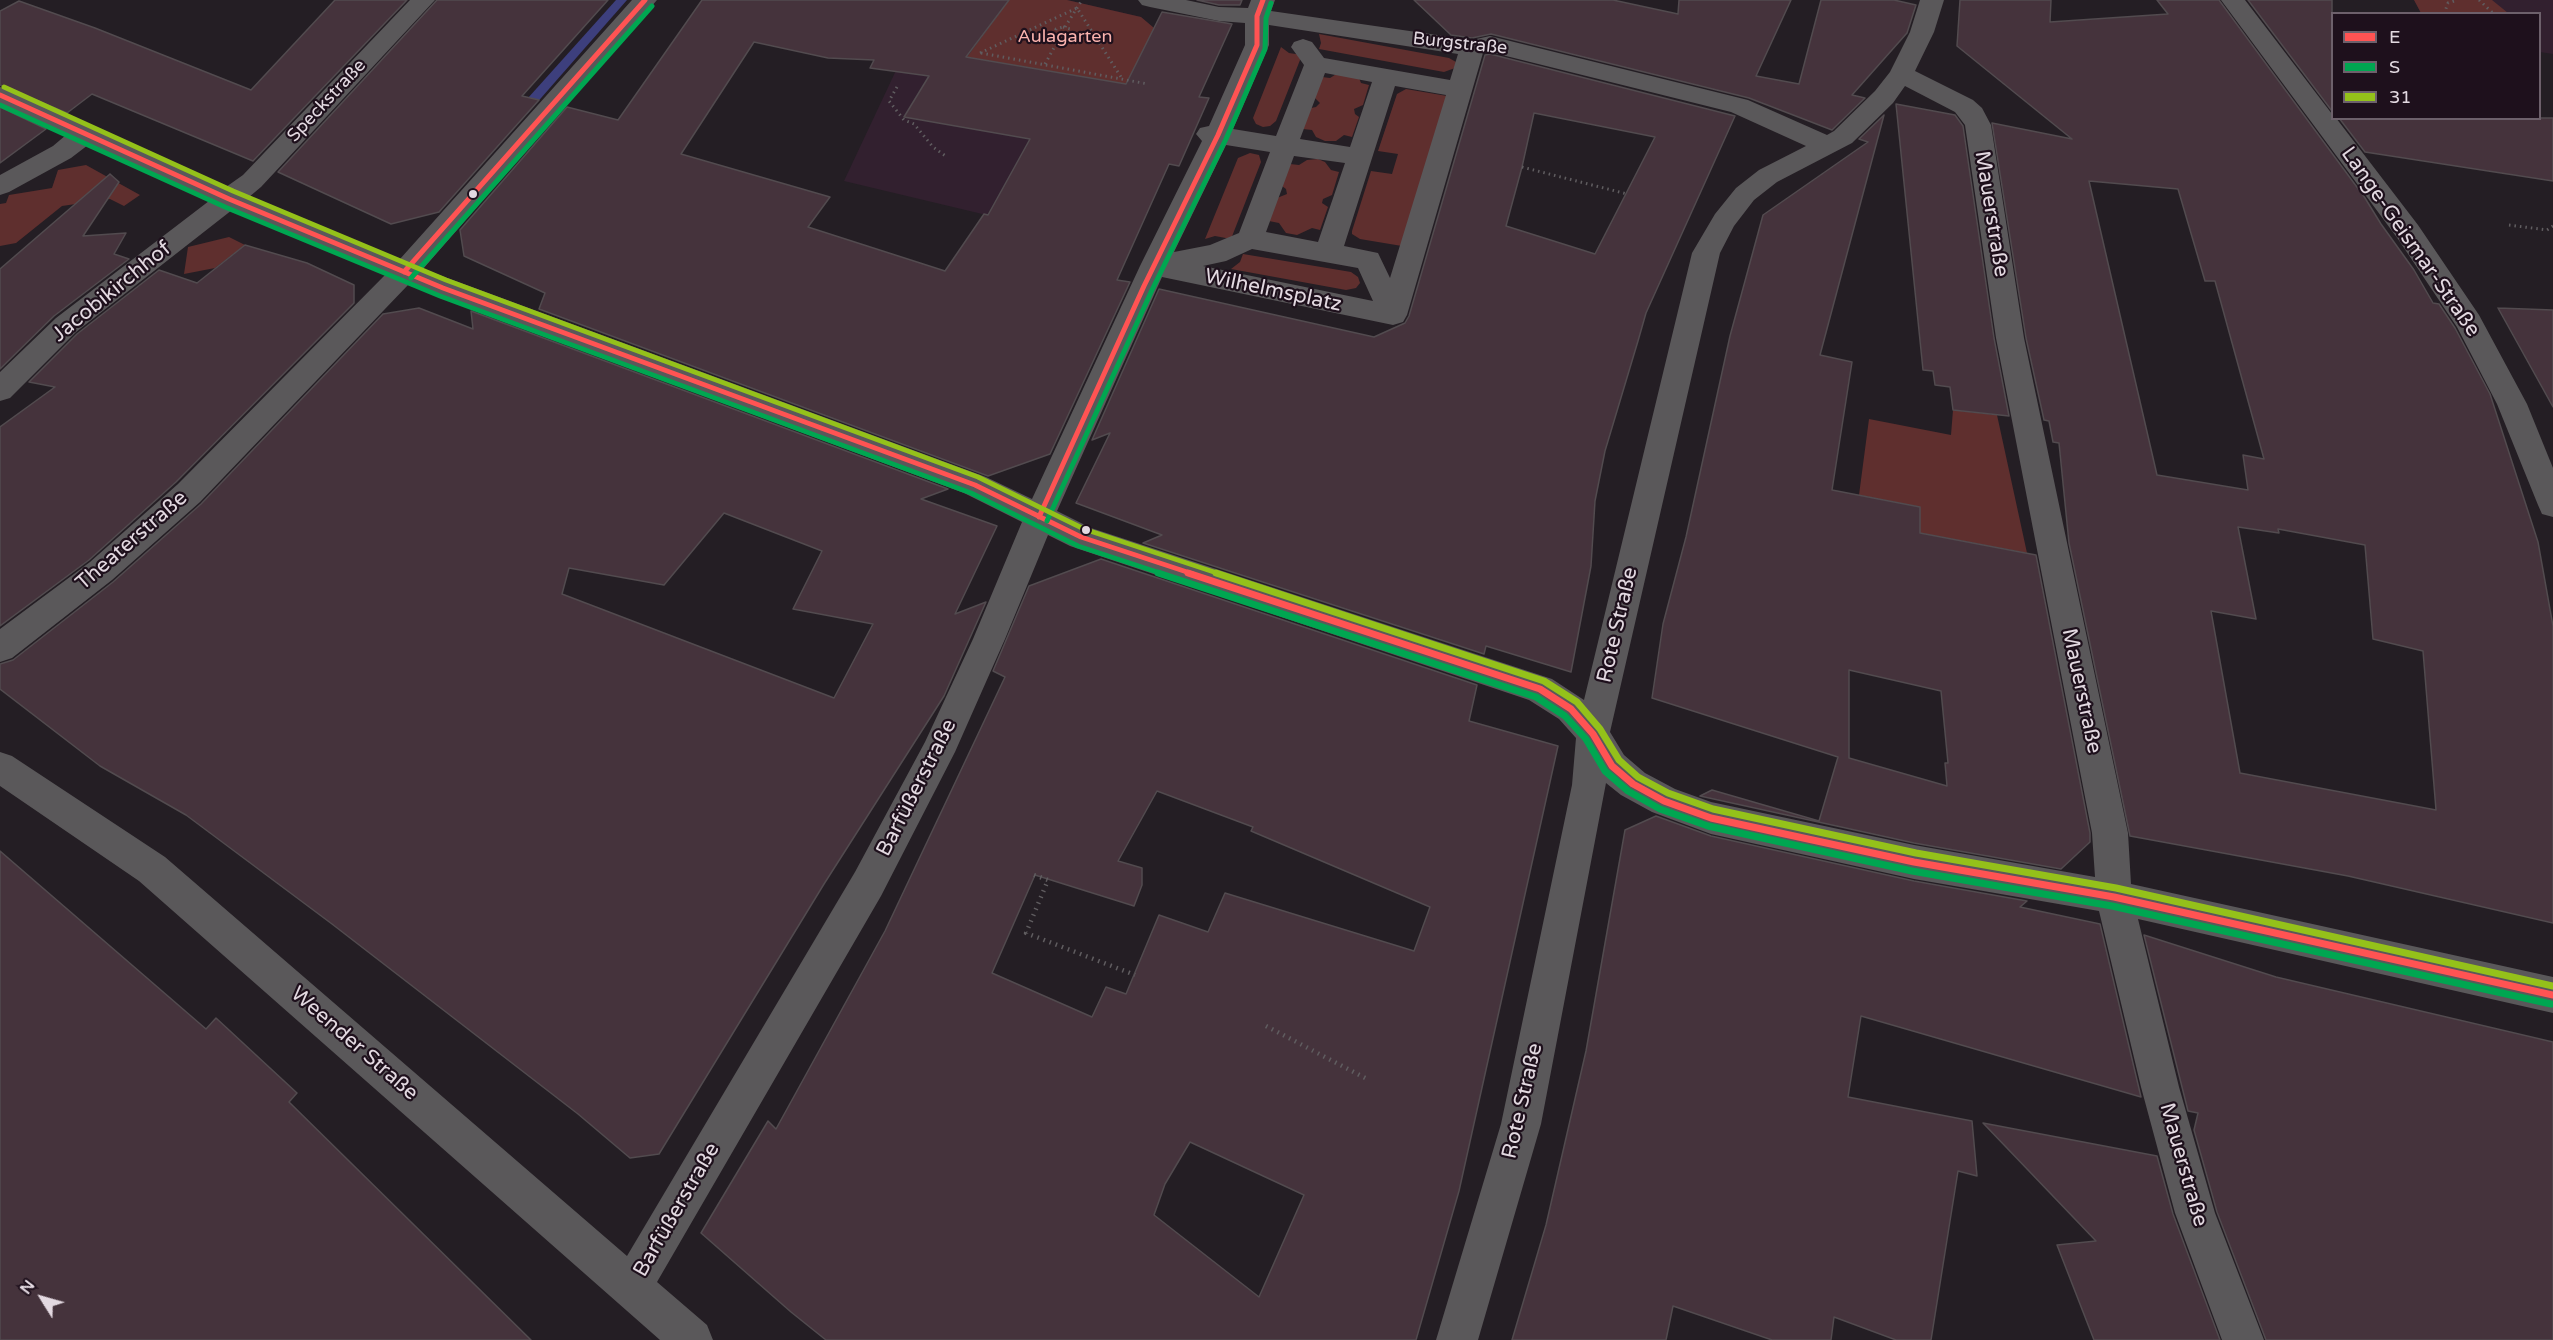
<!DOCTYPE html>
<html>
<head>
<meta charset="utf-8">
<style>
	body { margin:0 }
	#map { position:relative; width:2553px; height:1340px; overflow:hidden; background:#241e24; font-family:"Varela Round",sans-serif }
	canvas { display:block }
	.legend { position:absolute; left:2331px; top:12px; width:210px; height:108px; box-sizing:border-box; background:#1e101c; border:2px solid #6d606b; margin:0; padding:8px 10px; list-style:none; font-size:18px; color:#e3d9e1 }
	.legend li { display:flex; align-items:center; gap:12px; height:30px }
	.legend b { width:30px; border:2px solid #6d606b }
	.north { position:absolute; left:12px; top:1268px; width:60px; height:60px; -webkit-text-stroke:4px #1e101c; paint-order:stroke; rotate:307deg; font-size:16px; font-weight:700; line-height:24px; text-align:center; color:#e3d9e1 }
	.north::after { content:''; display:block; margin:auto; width:21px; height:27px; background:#e3d9e1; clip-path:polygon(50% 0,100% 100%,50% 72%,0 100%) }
</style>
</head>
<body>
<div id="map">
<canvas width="2553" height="1340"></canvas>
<ul class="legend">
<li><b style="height:8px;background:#ff5353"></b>E</li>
<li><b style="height:8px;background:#00a651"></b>S</li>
<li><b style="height:8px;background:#94c11a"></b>31</li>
</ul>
<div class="north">N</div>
</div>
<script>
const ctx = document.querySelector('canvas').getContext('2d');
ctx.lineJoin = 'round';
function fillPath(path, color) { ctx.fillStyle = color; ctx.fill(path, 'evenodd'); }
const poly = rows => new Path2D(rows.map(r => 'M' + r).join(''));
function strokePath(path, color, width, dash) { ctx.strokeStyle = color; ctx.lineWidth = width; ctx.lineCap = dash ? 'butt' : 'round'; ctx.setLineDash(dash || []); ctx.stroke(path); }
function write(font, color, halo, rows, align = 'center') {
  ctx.font = font + ' "Varela Round",sans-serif'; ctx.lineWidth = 4.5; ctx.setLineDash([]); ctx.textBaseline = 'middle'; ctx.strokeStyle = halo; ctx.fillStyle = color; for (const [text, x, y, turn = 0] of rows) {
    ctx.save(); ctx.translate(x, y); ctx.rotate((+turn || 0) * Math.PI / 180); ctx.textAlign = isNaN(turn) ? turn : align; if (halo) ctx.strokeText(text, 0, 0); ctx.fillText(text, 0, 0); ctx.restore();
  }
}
const built = poly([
	[1067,0,1141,17,1154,28,1225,40,1199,96,1209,98,1179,166,1169,164,1129,249,844,181,907,47,967,57,993,21],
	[2414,0,2553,0,2553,54,2540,52,2540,14,2421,13]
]);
const green = poly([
	[1009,0,1067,0,1141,17,1154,28,1130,76,1147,88,967,57],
	[2414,0,2492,0,2508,13,2421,13],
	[1319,34,1449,58,1456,62,1455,68,1444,72,1319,49,1321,43],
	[1281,47,1289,53,1302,55,1276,121,1270,126,1263,127,1256,124,1253,118],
	[1338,73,1359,78,1361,83,1369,85,1363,105,1354,109,1355,114,1359,117,1352,137,1344,135,1336,141,1325,141,1316,137,1312,130,1303,129,1311,108,1316,107,1320,103,1314,97,1322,77,1330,78],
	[1406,89,1447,96,1402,246,1360,239,1352,234,1352,231,1371,171,1392,174,1398,154,1378,151,1397,94],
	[1250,153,1259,155,1261,162,1231,239,1215,236,1205,239,1238,158],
	[1318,159,1325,162,1331,170,1339,172,1332,195,1323,199,1322,203,1328,207,1320,230,1312,228,1297,235,1286,233,1279,223,1269,221,1277,198,1287,194,1286,189,1282,186,1290,164,1299,165,1307,160],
	[86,165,140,195,124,206,110,199,62,206,16,243,0,246,0,204,6,203,9,195,52,188,58,170],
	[229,237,245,245,215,268,184,274,188,247],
	[1243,254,1351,272,1358,277,1360,283,1356,288,1346,290,1231,269,1240,262],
	[1953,410,1997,415,2027,553,1920,533,1920,507,1859,495,1869,419,1951,435]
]);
const stream = poly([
	[616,0,627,0,527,114,519,114,519,108,616,0]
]);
const building = poly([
	[335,0,407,0,253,161,92,94,67,113,0,85,0,11,19,1,95,28,251,90,335,0],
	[437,0,608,0,522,96,539,100,439,212,391,224,278,172,437,0],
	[702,0,1009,0,966,57,1126,84,1162,12,1232,24,1199,97,1209,98,1179,166,1169,164,1117,280,1130,282,1050,454,988,476,539,309,545,293,464,256,460,230,567,107,618,120,702,0],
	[754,42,828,58,874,60,870,68,929,76,904,117,1030,139,988,215,984,214,945,271,808,227,830,197,681,154,754,42],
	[1197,0,1242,0,1240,5,1219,5,1197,0],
	[1414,0,1613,0,1678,14,1679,0,1791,0,1756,76,1799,84,1821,0,1894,0,1916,5,1907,33,1852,95,1865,98,1832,130,1749,98,1491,34,1472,38,1451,35,1414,0],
	[1960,0,2051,0,2050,22,2168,14,2157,0,2219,0,2365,198,2381,224,2414,270,2433,303,2439,304,2455,328,2490,394,2538,542,2553,626,2553,923,2348,876,2130,836,2069,543,2059,443,2053,442,2049,421,2044,420,2026,338,1992,123,2072,139,1957,46,1960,0],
	[2089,181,2178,189,2205,281,2215,281,2264,459,2243,455,2248,490,2157,475,2089,181],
	[2238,527,2279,533,2278,529,2365,545,2373,639,2423,651,2436,810,2240,773,2211,611,2256,619,2238,527],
	[2248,0,2332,0,2332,111,2248,0],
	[1490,54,1735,116,1646,313,1638,341,1605,451,1595,501,1591,566,1571,672,1486,646,1484,654,1143,543,1162,535,1076,503,1110,433,1092,440,1159,289,1374,337,1405,323,1409,316,1485,55,1490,54],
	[1534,113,1655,137,1595,254,1506,226,1522,167,1534,113],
	[1896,104,1955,115,1963,126,1994,338,2009,416,1953,410,1950,387,1935,385,1933,371,1923,370,1896,104],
	[0,107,46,129,0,163,0,107],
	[1884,115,1820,355,1852,362,1832,490,1920,507,1920,533,2036,555,2090,833,2090,842,2061,869,1914,843,1700,796,1712,790,1819,821,1838,757,1652,698,1663,624,1686,537,1730,336,1763,215,1868,142,1859,139,1884,115],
	[1849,670,1941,691,1948,763,1945,763,1947,786,1849,758,1849,670],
	[2339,118,2553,118,2553,181,2365,152,2339,118],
	[110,174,119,182,83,236,126,233,114,254,129,259,54,316,0,369,0,269,110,174],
	[245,245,307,263,354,285,354,303,176,482,89,560,0,626,0,427,55,387,29,382,77,334,159,270,197,283,245,245],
	[419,308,473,329,471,311,948,489,921,499,997,526,955,614,986,602,944,696,824,884,659,1154,630,1158,578,1114,332,924,186,815,100,766,0,689,0,664,13,660,113,582,201,504,383,314,419,308],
	[724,513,822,551,793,609,873,624,834,698,562,594,569,568,664,585,724,513],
	[2498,308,2553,310,2553,407,2498,308],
	[1101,559,1477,685,1469,721,1558,746,1459,1191,1416,1340,826,1340,791,1312,701,1233,768,1121,776,1129,885,931,1005,677,993,671,1029,586,1101,559],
	[1157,791,1253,827,1251,831,1430,907,1414,951,1225,893,1208,932,1159,915,1126,994,1106,987,1092,1017,992,973,1035,875,1134,906,1142,885,1142,868,1118,861,1157,791],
	[1190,1142,1304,1195,1259,1297,1154,1215,1165,1184,1190,1142],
	[1656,816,1711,836,1914,881,2027,901,2020,907,2100,924,2141,1097,1861,1016,1848,1097,1972,1121,1977,1176,1958,1171,1931,1340,1896,1340,1834,1317,1831,1340,1772,1340,1673,1306,1666,1340,1512,1340,1546,1225,1586,1051,1625,830,1656,816],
	[0,851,206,1029,216,1018,297,1093,289,1102,531,1340,0,1340,0,851],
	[2144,935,2276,977,2553,1042,2553,1340,2266,1340,2217,1212,2194,1130,2198,1113,2188,1111,2144,935],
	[1983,1123,2157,1156,2173,1214,2220,1340,2094,1340,2057,1245,2096,1241,1983,1123]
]);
const pathFar1 = poly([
	[2479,0,2494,14],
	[2444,14,2448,3,2457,0],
	[1063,27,1070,29,1070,34,1062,37,1055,35,1056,29,1063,27],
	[1065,27,1082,0],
	[980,53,1077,8,1121,77],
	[981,53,1148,84],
	[1045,64,1060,37],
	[897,87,889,101,904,120,914,124,933,147,947,157],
	[1522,167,1627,194],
	[2509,225,2547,230,2553,226]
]);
const path = poly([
	[1034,875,1048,880,1026,933,1135,975],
	[1266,1026,1367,1079]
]);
const street = poly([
	[410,0,435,0,261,187,249,197,400,259,632,0,657,0,423,269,986,477,1032,499,1140,266,1202,141,1196,134,1200,128,1209,126,1245,45,1245,23,1219,21,1150,7,1142,5,1138,0,1186,0,1219,7,1248,8,1251,0,1275,0,1271,11,1472,40,1490,36,1748,100,1827,135,1834,131,1875,91,1890,72,1910,32,1920,0,1944,0,1934,32,1915,71,1973,100,1982,108,1991,125,2024,338,2128,833,2131,884,2553,977,2553,1013,2138,919,2179,1087,2215,1213,2264,1340,2222,1340,2175,1213,2141,1087,2099,911,1914,879,1711,834,1652,812,1621,795,1606,783,1541,1124,1478,1340,1436,1340,1501,1124,1572,785,1576,738,1559,719,1529,700,1070,546,1048,535,1005,639,955,752,881,896,657,1282,707,1325,713,1340,660,1340,139,881,0,786,0,752,12,756,165,857,627,1256,855,872,925,742,973,639,1022,522,964,493,408,285,200,502,112,580,12,658,0,662,0,629,90,562,178,484,385,275,232,210,76,332,10,398,0,401,0,372,56,318,209,201,88,145,71,158,9,192,0,195,0,175,53,146,66,135,0,105,0,87,95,127,226,187,243,175,410,0],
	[1269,25,1458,54,1450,80,1324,58,1312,42,1303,39,1294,42,1291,47,1304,65,1276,136,1233,129,1269,45,1269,25],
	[1490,52,1731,112,1806,146,1759,170,1736,188,1715,214,1692,253,1584,700,1552,679,1091,528,1057,511,1162,277,1393,325,1403,322,1407,315,1483,53,1490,52],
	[1325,73,1372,82,1350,147,1300,139,1325,73],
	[1395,86,1446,95,1390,278,1378,253,1344,246,1395,86],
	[1905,86,1955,112,1965,125,1996,338,2092,833,2095,877,1914,845,1711,802,1675,789,1645,773,1624,755,1610,732,1720,253,1734,226,1754,200,1777,182,1852,143,1893,103,1905,86],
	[1226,145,1270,152,1239,233,1210,245,1174,252,1226,145],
	[1294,156,1345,163,1318,242,1266,232,1294,156],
	[1252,249,1358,268,1373,301,1203,266,1226,261,1252,249],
	[2221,0,2245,0,2332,114,2332,118,2336,118,2418,225,2479,315,2527,404,2553,468,2553,517,2542,514,2538,505,2497,404,2457,327,2398,239,2221,0]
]);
const bus1Far1 = poly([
	[0,95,229,199,443,288,975,485,1081,537,1193,574],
	[404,272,645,0],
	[1039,517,1144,286,1218,135,1257,45,1257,16,1263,0]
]);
const bus1 = poly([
	[1188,573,1540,689,1571,709,1593,734,1612,766,1633,784,1664,801,1711,818,1914,862,2114,897,2553,995]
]);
const bus2Far1 = poly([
	[0,105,225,207,440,296,971,493,1078,546,1163,574],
	[411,278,652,6],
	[1047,521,1152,290,1226,139,1265,49,1266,18,1271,3]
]);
const bus2 = poly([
	[1158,573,1536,697,1565,716,1586,739,1605,771,1628,791,1660,809,1708,826,1912,871,2112,906,2551,1004]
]);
const bus3Far1 = poly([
	[4,87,233,191,446,280,978,477,1084,529,1220,574]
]);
const bus3 = poly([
	[1216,573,1544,681,1577,702,1600,729,1619,760,1638,777,1668,793,1713,809,1916,853,2116,888,2553,986]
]);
const markers = [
	[473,194,5,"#e3d9e1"],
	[1086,530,5,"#e3d9e1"]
];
const farParknames = [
	["Aulagarten",1065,37]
];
const farStreetnames = [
	["Burgstraße",1460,44,6],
	["Speckstraße",327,101,-47]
];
const streetNames = [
	["Mauerstraße",1991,214,81],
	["Lange-Geismar-Straße",2410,242,55],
	["Wilhelmsplatz",1273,291,12],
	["Jacobikirchhof",112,292,-39],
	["Theaterstraße",132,541,-41],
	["Rote Straße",1618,625,-77],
	["Mauerstraße",2081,691,78],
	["Barfüßerstraße",917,788,-63],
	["Weender Straße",354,1044,41],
	["Rote Straße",1523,1101,-77],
	["Mauerstraße",2183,1165,74],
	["Barfüßerstraße",677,1210,-60]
];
fillPath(built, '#32202f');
fillPath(green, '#5f2f2e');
fillPath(stream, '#3d3f7d');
fillPath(building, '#45333c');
strokePath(building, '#524b4f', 1.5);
strokePath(pathFar1, '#605d60', 3, [1.5, 4]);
strokePath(path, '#605d60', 4.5, [1.5, 5]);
fillPath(street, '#5a585a');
strokePath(bus1Far1, '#ff5353', 5);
strokePath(bus1, '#ff5353', 7);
strokePath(bus2Far1, '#00a651', 5);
strokePath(bus2, '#00a651', 7);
strokePath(bus3Far1, '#94c11a', 5);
strokePath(bus3, '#94c11a', 7);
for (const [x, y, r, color] of markers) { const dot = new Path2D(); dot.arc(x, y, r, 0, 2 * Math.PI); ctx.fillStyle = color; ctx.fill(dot); strokePath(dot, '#1e101c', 2); }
write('18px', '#fbb3ae', '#1e101c', farParknames);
write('18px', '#e3d9e1', '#1e101c', farStreetnames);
write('21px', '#e3d9e1', '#1e101c', streetNames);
</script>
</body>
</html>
